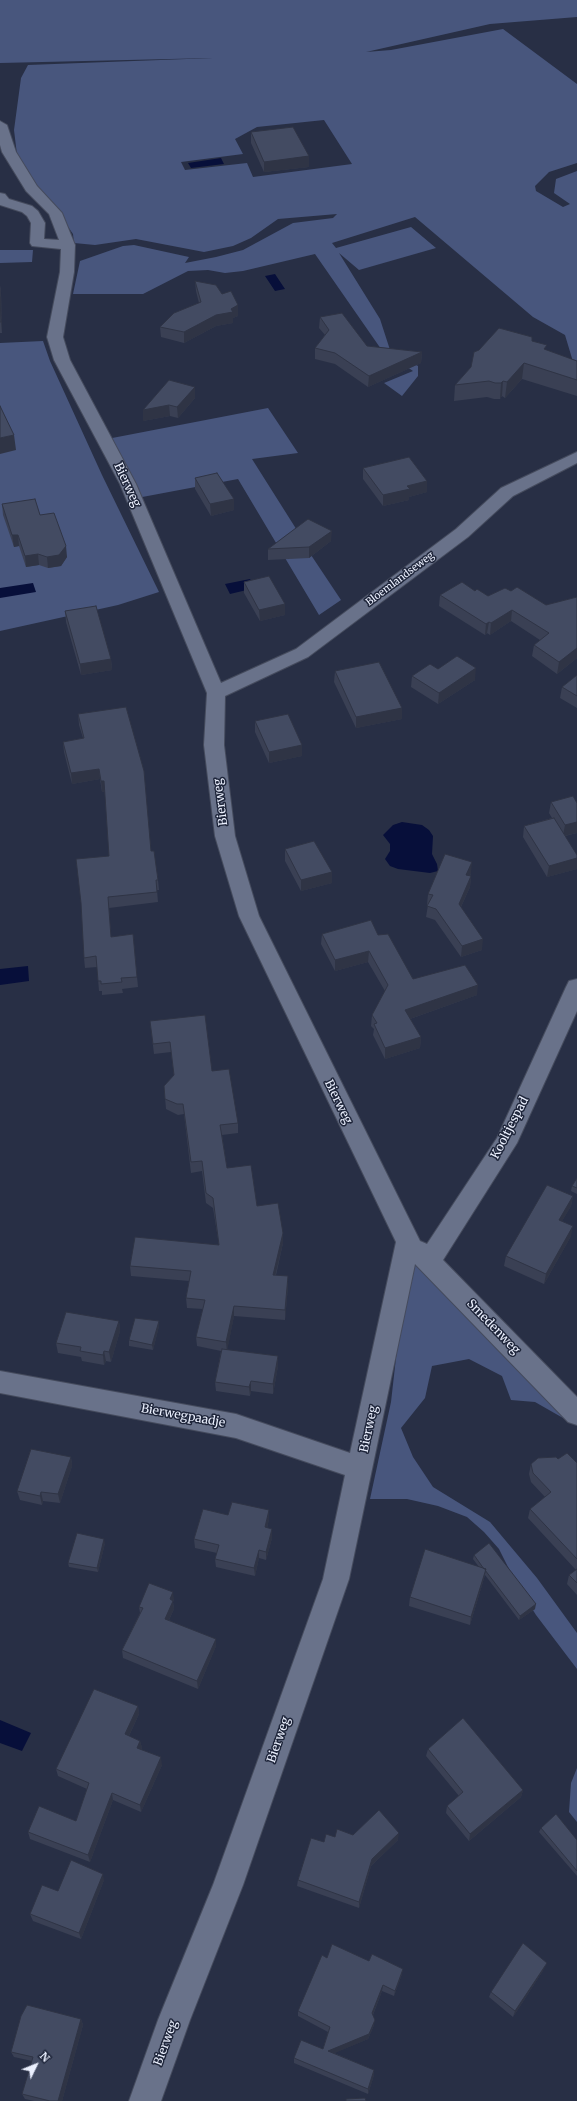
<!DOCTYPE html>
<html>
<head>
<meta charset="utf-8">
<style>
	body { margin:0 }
	#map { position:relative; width:577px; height:2101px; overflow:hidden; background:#282f45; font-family:Merriweather,serif }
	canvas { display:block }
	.north { position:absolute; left:16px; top:2045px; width:40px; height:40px; -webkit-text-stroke:3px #1e253a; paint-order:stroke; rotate:47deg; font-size:11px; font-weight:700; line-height:16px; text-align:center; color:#ebf0fe }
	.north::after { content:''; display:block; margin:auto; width:14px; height:18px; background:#ebf0fe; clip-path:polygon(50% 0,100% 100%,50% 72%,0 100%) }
</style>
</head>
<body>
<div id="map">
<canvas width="577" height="2101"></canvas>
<div class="north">N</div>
</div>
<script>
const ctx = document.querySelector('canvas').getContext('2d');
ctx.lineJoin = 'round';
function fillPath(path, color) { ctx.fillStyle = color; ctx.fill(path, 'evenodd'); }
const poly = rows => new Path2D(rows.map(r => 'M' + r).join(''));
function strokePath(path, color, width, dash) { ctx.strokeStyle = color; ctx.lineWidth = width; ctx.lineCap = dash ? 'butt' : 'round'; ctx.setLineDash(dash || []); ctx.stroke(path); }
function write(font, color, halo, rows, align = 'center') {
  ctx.font = font + ' Merriweather,serif'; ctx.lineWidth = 3; ctx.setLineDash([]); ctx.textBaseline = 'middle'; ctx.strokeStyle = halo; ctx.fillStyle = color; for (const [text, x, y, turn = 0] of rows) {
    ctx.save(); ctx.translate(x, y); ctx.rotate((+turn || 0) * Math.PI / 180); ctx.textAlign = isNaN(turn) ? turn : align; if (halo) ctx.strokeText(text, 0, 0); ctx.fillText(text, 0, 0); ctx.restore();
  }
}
const green = poly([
	[0,0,577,0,577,17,490,24,366,52,391,50,503,29,577,84,577,163,549,172,535,186,536,191,563,207,570,204,554,193,556,179,577,171,577,375,565,335,533,317,415,217,332,243,336,248,411,227,436,248,359,270,339,253,380,319,391,353,418,366,418,376,402,396,384,383,413,371,381,349,315,254,243,271,225,273,208,270,188,271,143,294,73,294,80,261,123,246,134,245,189,257,185,263,216,257,243,250,293,223,333,218,337,214,278,219,251,238,233,246,204,252,136,239,95,245,74,243,73,234,60,215,18,163,14,130,21,78,28,65,213,58,0,63],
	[324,120,352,164,253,177,247,163,185,170,181,162,243,154,235,139,257,127],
	[0,250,33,250,32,262,0,263],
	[43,341,50,361,102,475,159,592,118,605,0,631,0,343],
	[268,408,298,453,252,459,300,535,305,546,341,600,319,615,238,479,137,498,107,439],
	[416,1265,456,1296,577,1426,535,1402,511,1400,502,1376,469,1359,432,1366,425,1398,401,1428,413,1457,433,1487,490,1522,537,1578,577,1633,577,1669,536,1615,516,1583,499,1549,484,1532,467,1517,438,1506,407,1499,370,1499,391,1402,404,1287,409,1267],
	[577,1768,577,1822,569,1812,571,1783]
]);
const water = poly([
	[221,158,224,164,191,168,188,163],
	[275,274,285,289,275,291,265,276],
	[250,579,255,588,230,594,225,584],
	[33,583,36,592,0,598,0,588],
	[402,822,422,825,429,830,433,836,432,854,437,864,438,871,430,873,398,869,390,866,385,859,390,851,390,844,383,835,393,825],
	[28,966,29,981,0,985,0,969],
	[0,1720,31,1733,22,1751,0,1743]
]);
const minor = poly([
	[0,121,7,125,16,152,37,186,62,213,75,245,74,272,63,337,70,360,136,484,221,683,296,649,456,529,501,488,577,452,577,463,513,496,468,537,308,657,225,696,224,745,235,836,259,916,420,1241,427,1244,497,1138,566,987,569,981,577,979,577,1011,517,1143,443,1260,577,1397,577,1425,568,1422,415,1264,349,1579,243,1885,190,2020,161,2101,129,2101,158,2020,213,1885,323,1579,345,1475,236,1438,0,1393,0,1371,236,1414,350,1453,396,1242,239,916,215,836,204,745,207,693,120,484,54,360,47,337,60,272,61,249,32,246,30,243,31,223,27,216,22,212,0,205,0,193,5,194,9,199,32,206,38,211,45,223,44,239,59,240,49,214,26,191,2,152,0,145,0,121]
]);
const wall = poly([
	[251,132,309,167,264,172,251,143],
	[195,281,222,294,238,316,233,318,233,323,216,326,184,343,161,337,160,327,199,303,196,291],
	[0,285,1,292,2,333,0,333],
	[320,317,367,346,422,352,421,363,368,387,335,364,315,359,315,348,325,335,319,328],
	[532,341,546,350,577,361,577,396,522,379,505,398,502,396,500,399,494,399,487,397,454,401,455,385],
	[169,380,195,398,178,418,170,416,143,421],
	[363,468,427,481,427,492,409,497,409,500,383,506,363,479],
	[195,478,234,499,234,510,211,516,195,489],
	[2,504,40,515,67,557,61,566,48,568,39,565,26,567,19,546,14,547,3,515],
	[331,541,309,558,268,560,268,549],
	[244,582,285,604,285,615,260,621,244,593],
	[475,591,488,596,511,591,546,605,577,597,577,658,557,674,532,656,534,645,540,640,511,621,490,635,487,633,485,635,439,606,440,595],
	[65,611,111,659,112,670,81,675,66,622],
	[438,669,475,680,438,704,411,687,412,676],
	[335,671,402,719,356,728,334,682],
	[577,675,577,708,560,698,562,687],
	[78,714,151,851,158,880,159,890,157,890,158,902,109,908,111,937,133,934,138,987,122,989,123,993,102,995,102,991,99,991,97,967,85,968,84,958,109,856,105,791,102,792,100,779,72,784,64,752,63,742,83,738,79,725],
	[255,721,302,745,302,756,269,763,255,732],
	[551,802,577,803,577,833,565,836,577,869,547,877,523,837,524,826,552,818,549,813],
	[285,849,332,883,301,891,285,861],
	[471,873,470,876,471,876,470,887,461,907,482,950,461,957,435,920,426,917,428,905,427,905,428,894],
	[322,934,378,935,413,979,477,995,410,1019,421,1037,420,1048,385,1059,373,1035,374,1029,371,1026,372,1015,385,991,368,962,335,971,321,944],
	[150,1021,212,1071,238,1123,238,1133,222,1135,227,1168,257,1206,283,1233,283,1243,276,1275,288,1286,285,1320,234,1316,227,1350,278,1356,278,1366,273,1394,251,1391,250,1396,216,1391,215,1382,221,1351,197,1346,196,1337,203,1309,187,1308,186,1298,189,1281,131,1276,130,1266,219,1245,213,1208,206,1203,202,1171,191,1173,184,1114,178,1115,166,1109,164,1086,174,1076,171,1052,154,1054],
	[577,1178,577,1194,571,1191,572,1186],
	[573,1196,571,1206,562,1221,571,1236,544,1284,504,1266,506,1256],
	[119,1321,120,1331,111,1362,106,1361,104,1365,82,1361,81,1357,58,1353,56,1343],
	[159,1321,159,1326,153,1350,129,1346,129,1340],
	[71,1457,72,1466,60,1503,43,1501,42,1505,20,1500,17,1491],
	[558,1459,577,1463,577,1595,567,1584,569,1575,576,1570,528,1518,530,1509,545,1497,531,1482,529,1474,531,1464],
	[228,1515,269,1519,267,1528,272,1529,272,1538,266,1560,259,1558,255,1576,216,1567,215,1559,217,1553,195,1548,194,1539],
	[105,1543,98,1572,69,1567,68,1563],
	[474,1555,535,1609,519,1620,485,1575,470,1625,409,1606,410,1597,479,1567,473,1559],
	[174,1599,173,1602,174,1609,169,1620,216,1646,198,1689,123,1658,122,1650,140,1613,139,1607],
	[138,1706,139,1714,129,1736,140,1741,142,1748,141,1750,162,1765,141,1812,113,1800,90,1862,30,1839,28,1832,76,1821,87,1789,58,1776,56,1769],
	[428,1749,523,1790,521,1797,469,1841,446,1813,447,1806,459,1796,426,1756],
	[541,1828,577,1840,577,1876,539,1832],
	[353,1835,398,1840,371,1866,359,1908,297,1886,298,1880,324,1842],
	[104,1880,81,1939,33,1921,30,1914,58,1891],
	[327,1958,369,1961,402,1974,394,1996,382,1991,373,2015,374,2025,368,2039,334,2053,374,2070,374,2075,368,2094,294,2063,294,2058,323,2049,328,2032,298,2016,298,2011],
	[544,1969,513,2017,489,1997,491,1992],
	[81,2019,83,2025,62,2101,34,2101,25,2099,22,2094,32,2061,14,2057,11,2052]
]);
const shadedWall = poly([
	[309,156,309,167,264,172,264,162],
	[0,285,1,292,2,333,1,322],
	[238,305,238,316,233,318,233,323,216,326,184,343,184,332,216,315],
	[422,352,421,363,368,387,369,376],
	[524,363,522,379,505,398,507,382],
	[503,381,502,396,500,399,501,383],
	[195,387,195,398,178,418,177,407],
	[169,405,170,416,143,421,143,410],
	[14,435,16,450,0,454,0,438],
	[427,481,427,492,409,497,409,500,383,506,383,495,407,486],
	[234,499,234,510,211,516,210,504],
	[332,531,331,541,309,558,309,547],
	[12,535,18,535,19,546,14,547],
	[66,546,67,557,61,566,48,568,47,557],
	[38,554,39,565,26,567,25,556],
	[285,604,285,615,260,621,259,610],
	[512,610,511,621,490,635,491,623],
	[489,622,487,633,485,635,486,624],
	[577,641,577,658,557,674,559,662],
	[111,659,112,670,81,675,80,664],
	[476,668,475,680,438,704,439,693],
	[402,708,402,719,356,728,356,717],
	[302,745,302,756,269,763,269,752],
	[99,769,100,779,72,784,71,773],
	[101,781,104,781,105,791,102,792],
	[577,822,577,833,563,836,565,825],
	[577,858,577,869,547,877,549,866],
	[472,862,471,873,465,886,466,875],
	[332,872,332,883,301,891,301,880],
	[471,876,470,887,457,915,459,904],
	[483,939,482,950,461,957,462,946],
	[369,951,368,962,335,971,335,960],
	[478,985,477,995,404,1021,405,1010],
	[421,1037,420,1048,385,1059,385,1048],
	[573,1196,571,1206,557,1230,559,1220],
	[573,1226,571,1236,544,1284,546,1274],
	[283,1233,283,1243,273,1285,273,1275],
	[288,1276,288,1286,285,1320,285,1310],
	[234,1306,234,1316,227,1352,226,1342],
	[119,1321,120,1331,111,1362,109,1352],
	[159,1321,159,1326,153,1350,152,1345],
	[104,1351,106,1361,104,1365,103,1355],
	[278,1356,278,1366,273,1394,273,1384],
	[251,1381,251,1391,250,1396,249,1387],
	[71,1457,72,1466,60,1503,58,1494],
	[41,1492,43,1501,42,1505,40,1496],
	[269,1510,269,1519,265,1536,265,1527],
	[272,1529,272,1538,266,1560,266,1552],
	[104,1539,105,1543,98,1572,97,1568],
	[259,1550,259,1558,255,1576,254,1568],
	[486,1569,484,1578,470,1625,471,1617],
	[173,1592,174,1599,173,1602,174,1609,166,1626,165,1619,170,1599],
	[536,1604,535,1609,519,1620,520,1616],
	[216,1639,216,1646,198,1689,197,1681],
	[138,1706,139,1714,126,1742,125,1734],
	[140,1741,142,1748,138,1756,137,1748],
	[161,1757,162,1765,141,1812,140,1805],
	[523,1790,521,1797,469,1841,470,1834],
	[112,1793,113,1800,90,1862,88,1855],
	[399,1833,398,1840,371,1866,359,1908,359,1902,372,1859],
	[103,1874,104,1880,81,1939,79,1933],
	[547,1963,544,1969,513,2017,515,2011],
	[403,1969,402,1974,394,1996,395,1991],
	[383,1985,382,1991,371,2019,372,2013],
	[81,2019,83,2025,62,2101,58,2101],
	[375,2020,374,2025,368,2039,328,2056,328,2051],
	[374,2070,374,2075,368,2094,368,2089]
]);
const building = poly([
	[293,127,309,156,264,162,251,132,293,127],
	[195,281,216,285,222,294,231,291,238,305,231,309,233,312,216,315,184,332,160,327,174,313,201,302,195,281],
	[0,297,1,322,0,322,0,297],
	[342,313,367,346,422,352,369,376,335,353,315,348,329,330,320,317,342,313],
	[499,328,532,337,532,341,547,345,544,349,577,361,577,380,524,363,507,382,503,381,501,383,495,383,489,381,455,385,471,367,474,352,479,350,499,328],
	[169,380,195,387,177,407,169,405,143,410,169,380],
	[0,406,14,435,0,438,0,406],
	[409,457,427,481,407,486,410,489,383,495,363,468,409,457],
	[217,473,234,499,210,504,195,478,217,473],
	[35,499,40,515,54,513,66,546,59,555,47,557,38,554,25,556,18,535,12,535,2,504,35,499],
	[308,519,332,531,309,547,268,549,308,519],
	[269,576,285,604,259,610,244,582,269,576],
	[462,582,475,591,477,589,488,596,505,588,511,591,517,587,546,605,577,597,577,648,559,662,534,645,549,633,512,610,491,623,489,622,486,624,440,595,462,582],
	[96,606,111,659,80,664,65,611,96,606],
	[457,656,476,668,439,693,412,676,430,664,438,669,457,656],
	[379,662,402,708,356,717,335,671,379,662],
	[577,675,577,696,562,687,577,675],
	[126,707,144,771,151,851,154,851,158,880,156,880,157,892,108,897,111,937,133,934,137,977,121,978,122,982,101,984,101,981,98,981,96,956,84,958,81,903,76,859,109,856,104,781,101,781,99,769,71,773,63,742,84,738,78,714,126,707],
	[288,714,302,745,269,752,255,721,288,714],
	[573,796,577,803,577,822,565,825,551,802,573,796],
	[554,818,577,855,577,858,549,866,524,826,554,818],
	[314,841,332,872,301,880,285,849,314,841],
	[445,854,472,862,466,875,471,876,459,904,483,939,462,946,436,909,427,906,433,895,428,894,445,854],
	[371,920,378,935,388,934,413,979,465,965,478,985,405,1010,421,1037,385,1048,374,1024,377,1023,372,1015,388,985,369,951,335,960,322,934,371,920],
	[205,1015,212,1071,229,1069,238,1123,220,1125,227,1168,251,1165,257,1206,278,1203,283,1233,273,1275,288,1276,285,1310,234,1306,226,1342,196,1337,205,1300,186,1298,191,1271,130,1266,135,1237,219,1245,213,1198,206,1193,202,1161,191,1162,183,1104,177,1104,165,1099,164,1086,174,1075,170,1042,153,1044,150,1021,205,1015],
	[577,1178,577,1188,572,1186,577,1178],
	[547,1185,573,1196,559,1220,573,1226,546,1274,506,1256,547,1185],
	[66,1312,119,1321,109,1352,104,1351,103,1355,80,1351,81,1347,56,1343,66,1312],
	[135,1318,159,1321,152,1345,129,1340,135,1318],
	[222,1349,278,1356,273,1384,251,1381,249,1387,215,1382,222,1349],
	[31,1449,71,1457,58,1494,41,1492,40,1496,17,1491,31,1449],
	[567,1453,577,1463,577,1559,530,1509,551,1492,533,1473,531,1464,538,1458,556,1457,558,1459,567,1453],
	[232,1502,269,1510,265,1527,272,1529,266,1552,259,1550,254,1568,215,1559,219,1545,194,1539,203,1509,228,1515,232,1502],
	[77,1533,104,1539,97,1568,68,1563,77,1533],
	[489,1543,536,1604,520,1616,485,1570,486,1569,484,1569,474,1555,489,1543],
	[425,1549,486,1569,471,1617,410,1597,425,1549],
	[577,1569,577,1583,569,1575,577,1569],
	[149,1583,173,1592,170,1599,173,1601,165,1619,216,1639,197,1681,122,1650,143,1608,139,1607,149,1583],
	[94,1689,138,1706,125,1734,140,1741,137,1748,161,1757,140,1805,112,1793,88,1855,28,1832,39,1806,76,1821,89,1783,56,1769,94,1689],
	[463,1718,523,1790,470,1834,447,1806,463,1792,428,1749,463,1718],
	[379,1810,399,1833,372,1859,359,1902,298,1880,311,1838,324,1842,326,1834,335,1837,337,1829,353,1835,379,1810],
	[556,1814,577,1840,577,1871,541,1828,556,1814],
	[71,1860,103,1874,79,1933,30,1914,42,1885,58,1891,71,1860],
	[523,1943,547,1963,515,2011,491,1992,523,1943],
	[332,1944,369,1961,372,1954,403,1969,395,1991,383,1985,372,2013,375,2020,369,2034,328,2051,374,2070,368,2089,294,2058,301,2040,323,2049,330,2027,298,2011,322,1955,327,1958,332,1944],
	[27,2005,81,2019,58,2101,50,2101,22,2094,33,2057,11,2052,21,2016,27,2005],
	[365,2098,366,2101,346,2101,346,2099,365,2098]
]);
const farStreetnames = [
	["Bloemlandseweg",400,579,-37]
];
const streetNames = [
	["Bierweg",127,485,65],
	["Bierweg",221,802,-97],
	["Bierweg",338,1102,64],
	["Kooltjespad",510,1128,-63],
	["Smedenweg",493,1327,46],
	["Bierwegpaadje",183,1416,10],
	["Bierweg",369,1429,-78],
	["Bierweg",279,1740,-71],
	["Bierweg",166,2043,-70]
];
fillPath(green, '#48567d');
fillPath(water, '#070f3a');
strokePath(minor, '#454b5d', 2);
fillPath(minor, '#69728a');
fillPath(wall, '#3a4054');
fillPath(shadedWall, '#2f3445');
fillPath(building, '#434b62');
strokePath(building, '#2f3445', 1);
write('10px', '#ebf0fe', '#1e253a', farStreetnames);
write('12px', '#ebf0fe', '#1e253a', streetNames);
</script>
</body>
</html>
